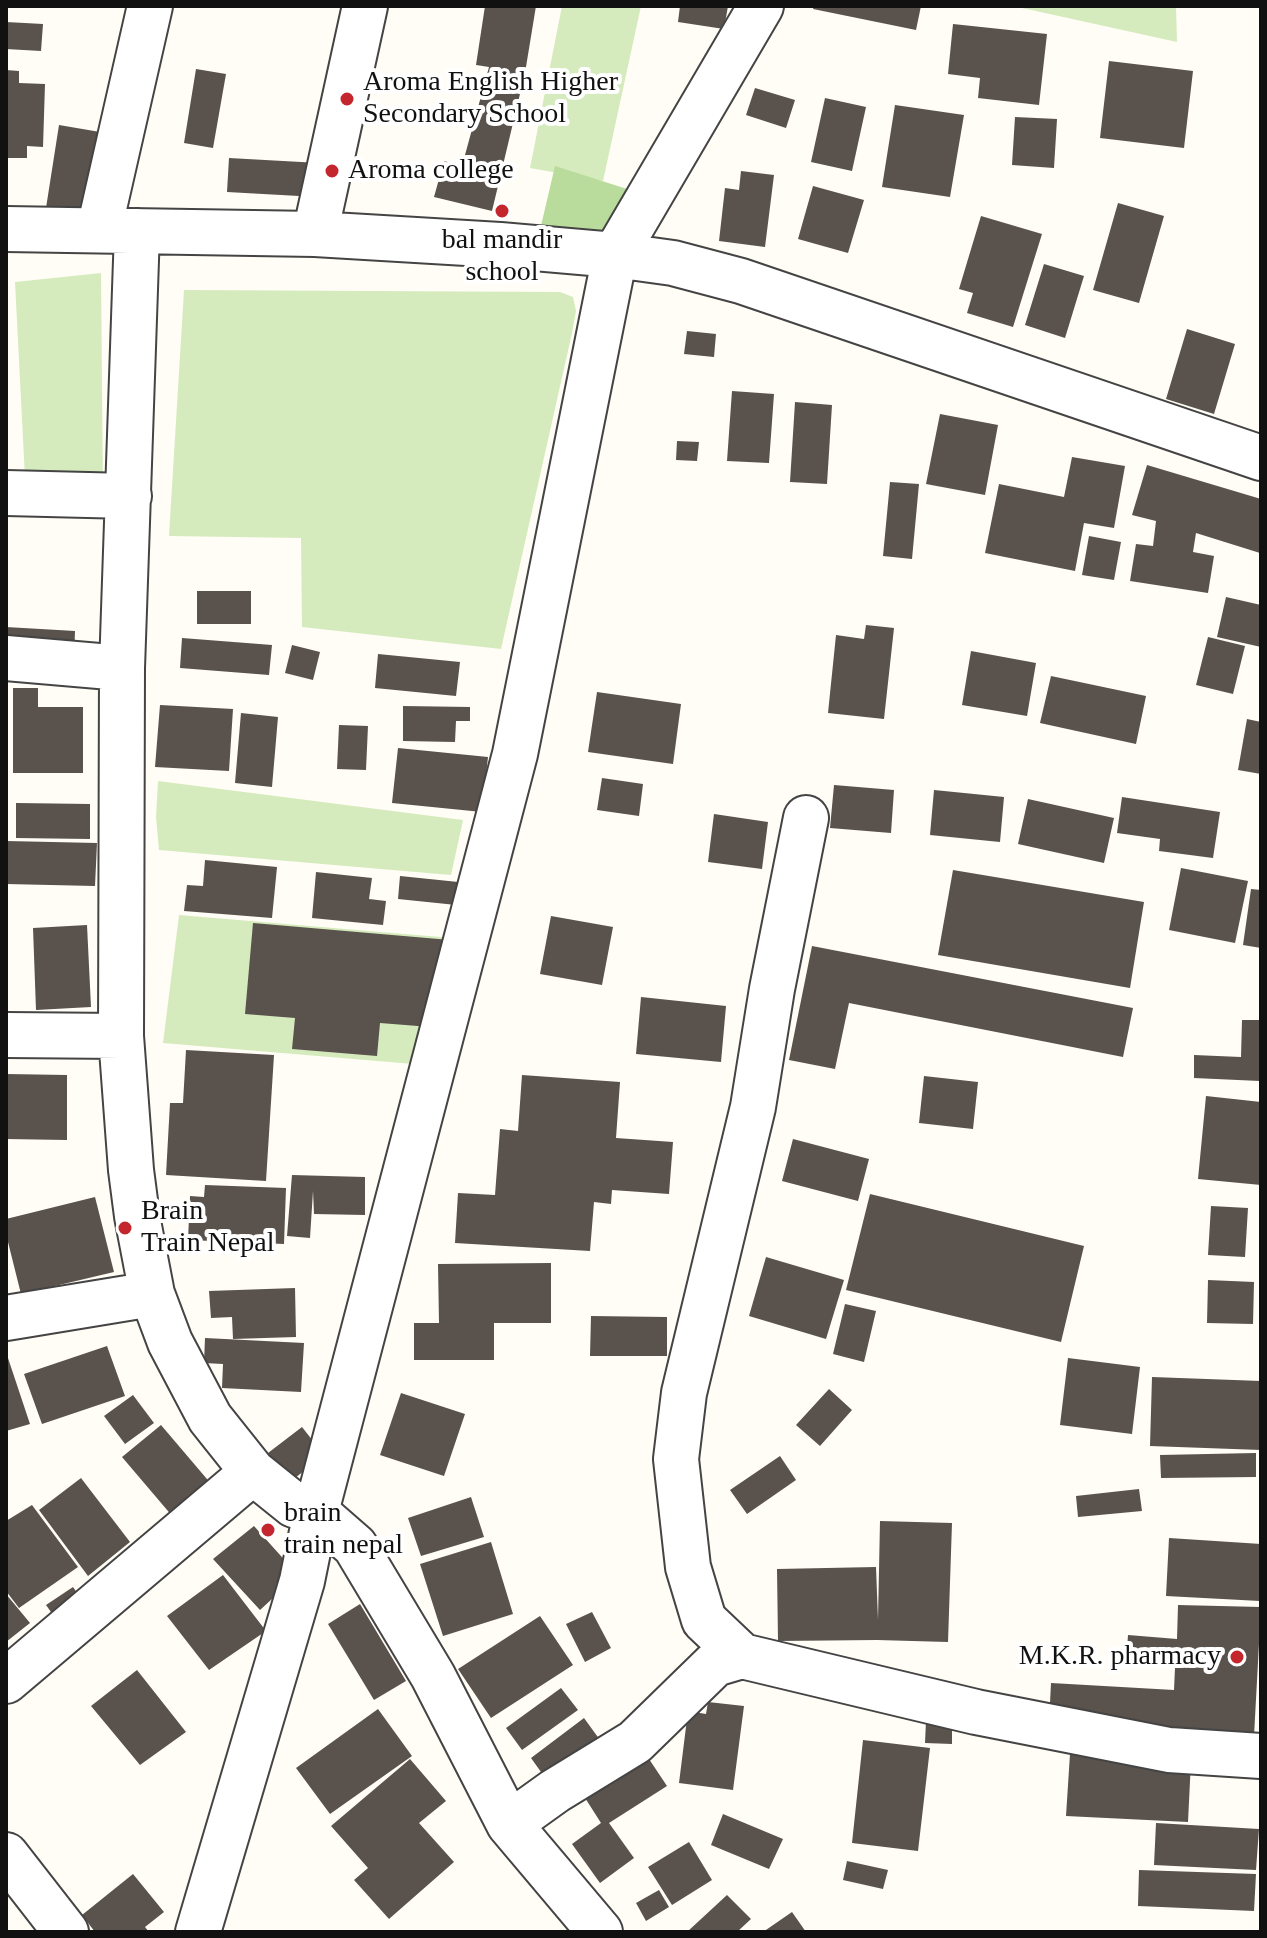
<!DOCTYPE html>
<html>
<head>
<meta charset="utf-8">
<style>
	body { margin:0 }
	#map { position:relative; width:1267px; height:1938px; overflow:hidden; background:#fffdf5; font-family:Georgia,serif }
	canvas { display:block }
	.frame { position:absolute; inset:0; border:8px solid #111; pointer-events:none }
</style>
</head>
<body>
<div id="map">
<canvas width="1267" height="1938"></canvas>
<div class="frame"></div>
</div>
<script>
const ctx = document.querySelector('canvas').getContext('2d');
ctx.lineJoin = 'round';
function fillPath(path, color) { ctx.fillStyle = color; ctx.fill(path, 'evenodd'); }
const poly = rows => new Path2D(rows.map(r => 'M' + r).join(''));
function strokePath(path, color, width, dash) { ctx.strokeStyle = color; ctx.lineWidth = width; ctx.lineCap = dash ? 'butt' : 'round'; ctx.setLineDash(dash || []); ctx.stroke(path); }
function write(font, color, halo, rows, align = 'center') {
  ctx.font = font + ' Georgia,serif'; ctx.lineWidth = 8; ctx.setLineDash([]); ctx.textBaseline = 'middle'; ctx.strokeStyle = halo; ctx.fillStyle = color; for (const [text, x, y, turn = 0] of rows) {
    ctx.save(); ctx.translate(x, y); ctx.rotate((+turn || 0) * Math.PI / 180); ctx.textAlign = isNaN(turn) ? turn : align; if (halo) ctx.strokeText(text, 0, 0); ctx.fillText(text, 0, 0); ctx.restore();
  }
}
const green = poly([
	[562,6,641,6,603,181,530,168],
	[1013,6,1176,6,1177,42],
	[101,273,103,495,25,478,15,282],
	[184,290,560,292,573,297,576,311,572,333,501,649,302,627,301,538,169,536],
	[158,781,463,820,451,875,159,850,156,817],
	[179,915,464,939,425,1065,163,1043]
]);
const forest = poly([
	[555,166,627,189,625,237,540,230]
]);
const building = poly([
	[485,6,536,6,525,73,492,211,434,197,444,161,462,166,489,67,476,65],
	[680,6,728,6,724,29,678,22],
	[814,6,921,6,916,30,813,9],
	[6,22,43,24,41,51,6,49],
	[953,24,1047,34,1039,105,978,98,980,78,948,74],
	[1109,61,1193,71,1184,148,1100,138],
	[196,69,226,74,213,148,184,143],
	[6,70,19,71,19,83,45,84,43,147,27,146,27,158,6,158],
	[755,88,795,100,786,128,746,115],
	[825,98,866,107,852,171,811,162],
	[895,105,964,115,950,197,882,187],
	[1015,117,1057,119,1054,168,1012,165],
	[59,125,100,132,87,214,46,208],
	[229,158,319,163,317,197,227,192],
	[741,171,774,175,765,247,719,241,725,188,739,190],
	[813,186,864,200,848,253,798,239],
	[1118,203,1164,216,1139,303,1093,290],
	[981,216,1042,234,1013,327,967,313,973,293,959,289],
	[1044,264,1084,276,1065,338,1025,325],
	[1187,329,1235,344,1214,414,1166,399],
	[687,331,716,334,714,357,684,354],
	[732,391,774,394,769,463,727,461],
	[795,402,832,405,827,484,790,482],
	[940,414,998,425,985,495,926,484],
	[677,441,699,442,697,461,676,460],
	[1072,457,1125,466,1114,528,1084,523,1075,571,985,553,999,484,1064,497],
	[1147,465,1261,499,1260,553,1196,533,1193,552,1214,556,1208,593,1130,581,1136,544,1153,546,1156,521,1132,515],
	[890,482,919,484,912,559,883,556],
	[1089,536,1121,542,1114,580,1082,575],
	[197,591,251,591,251,624,197,624],
	[1226,597,1261,605,1261,647,1217,637],
	[866,625,894,628,884,719,828,713,836,635,864,639],
	[6,627,75,631,74,659,6,655],
	[1208,637,1245,646,1233,694,1196,685],
	[182,638,272,645,269,675,180,668],
	[292,645,320,652,313,680,285,673],
	[971,651,1036,663,1027,716,962,705],
	[378,654,460,662,456,696,375,688],
	[1051,676,1146,696,1136,744,1040,723],
	[13,688,38,688,38,707,83,707,83,773,13,773],
	[597,692,681,704,673,764,588,752],
	[160,705,233,709,229,771,155,767],
	[403,706,470,707,470,721,456,721,455,742,403,741],
	[241,713,278,717,272,787,235,783],
	[1247,719,1261,722,1261,774,1238,770],
	[339,725,368,726,366,770,337,769],
	[398,748,488,757,482,812,392,803],
	[602,778,643,784,639,816,597,810],
	[834,785,894,790,891,833,830,828],
	[934,790,1004,797,1000,842,930,835],
	[1122,797,1220,812,1213,858,1159,851,1160,839,1117,833],
	[1028,799,1114,818,1104,863,1018,844],
	[16,803,90,804,90,839,16,838],
	[714,814,768,822,762,869,708,862],
	[6,841,97,843,95,886,6,884],
	[205,860,277,867,272,918,184,911,187,885,203,886],
	[1181,868,1248,881,1235,943,1169,930],
	[953,870,1144,902,1130,988,938,955],
	[316,872,372,878,369,899,386,901,383,925,312,918],
	[400,876,468,883,466,906,398,899],
	[1251,889,1261,890,1261,948,1243,945],
	[551,916,613,927,602,985,540,974],
	[253,923,450,940,443,1028,380,1023,377,1056,292,1049,295,1018,245,1014],
	[87,925,91,1007,36,1010,33,928],
	[812,946,1133,1008,1123,1057,849,1003,835,1069,789,1060],
	[641,997,726,1006,721,1062,636,1054],
	[1242,1020,1261,1020,1260,1081,1194,1078,1194,1055,1241,1057],
	[186,1050,274,1055,266,1181,166,1175,170,1103,183,1103],
	[6,1074,67,1075,67,1140,6,1139],
	[522,1075,620,1082,616,1138,673,1142,669,1194,612,1190,611,1204,594,1202,590,1251,455,1243,458,1193,495,1195,500,1129,518,1131],
	[924,1076,978,1082,973,1129,919,1123],
	[1206,1096,1261,1102,1261,1185,1198,1179],
	[793,1139,869,1159,858,1201,782,1181],
	[292,1175,365,1177,365,1215,314,1214,313,1191,310,1238,287,1236],
	[205,1185,286,1188,284,1244,188,1240,190,1196,204,1197],
	[870,1194,1084,1246,1061,1342,846,1290],
	[95,1197,114,1272,21,1294,6,1234,6,1219],
	[1211,1206,1248,1208,1245,1257,1208,1255],
	[766,1257,844,1280,826,1339,749,1316],
	[551,1263,551,1323,494,1323,494,1360,414,1360,414,1323,439,1323,438,1264],
	[1208,1280,1254,1282,1253,1324,1207,1323],
	[295,1288,296,1337,233,1339,232,1317,211,1318,209,1291],
	[845,1304,876,1311,864,1362,833,1354],
	[591,1316,667,1317,667,1356,590,1356],
	[205,1338,304,1343,301,1392,222,1388,223,1364,204,1363],
	[107,1346,125,1396,42,1424,24,1374],
	[6,1352,30,1424,6,1431],
	[1068,1358,1140,1367,1132,1434,1060,1425],
	[1152,1377,1261,1381,1261,1450,1150,1446],
	[829,1389,852,1410,820,1446,796,1425],
	[401,1393,465,1414,444,1476,380,1455],
	[133,1395,154,1423,125,1444,104,1416],
	[161,1425,218,1492,179,1524,122,1457],
	[302,1427,324,1455,290,1482,268,1453],
	[1256,1453,1256,1477,1161,1478,1160,1455],
	[780,1456,796,1480,747,1514,730,1490],
	[81,1478,130,1542,88,1576,39,1510],
	[1139,1489,1142,1511,1078,1517,1076,1496],
	[471,1497,484,1537,421,1556,408,1518],
	[32,1505,78,1567,19,1608,6,1591,6,1521],
	[880,1521,952,1523,948,1642,877,1640,778,1641,777,1569,876,1567,878,1620],
	[254,1526,298,1575,260,1610,213,1559],
	[1169,1538,1261,1544,1260,1601,1166,1596],
	[491,1542,513,1614,443,1636,420,1564],
	[223,1575,266,1631,209,1670,167,1616],
	[73,1587,85,1604,58,1622,46,1605],
	[6,1594,30,1623,6,1642],
	[360,1604,406,1681,374,1700,328,1624],
	[1178,1605,1261,1607,1254,1736,1049,1723,1051,1683,1174,1690,1175,1668,1126,1665,1128,1635,1177,1639],
	[592,1612,611,1648,585,1662,566,1624],
	[540,1616,573,1665,491,1718,458,1669],
	[137,1670,186,1732,140,1765,91,1706],
	[561,1688,578,1710,522,1750,506,1728],
	[708,1702,744,1706,733,1790,679,1783,688,1711,706,1714],
	[378,1709,412,1756,330,1814,296,1768],
	[584,1718,600,1740,546,1779,531,1758],
	[926,1721,952,1722,952,1744,925,1743],
	[863,1740,930,1748,918,1851,852,1843],
	[643,1750,667,1786,609,1823,634,1858,600,1883,572,1844,601,1823,580,1790],
	[1070,1754,1191,1761,1188,1822,1066,1816],
	[410,1759,446,1801,419,1823,454,1862,389,1919,354,1880,368,1868,331,1826],
	[723,1814,783,1839,769,1869,711,1845],
	[1156,1823,1259,1829,1256,1870,1154,1865],
	[689,1842,712,1880,672,1905,648,1867],
	[847,1861,888,1870,883,1889,843,1880],
	[1139,1870,1256,1874,1254,1911,1138,1906],
	[133,1874,164,1912,145,1927,149,1932,95,1932,82,1915],
	[659,1890,669,1907,646,1921,636,1903],
	[727,1895,751,1919,737,1932,687,1932],
	[792,1912,806,1932,763,1932]
]);
const minor = poly([
	[6,229,315,234,500,245,615,255,673,263,741,281,1261,458],
	[99,230,150,6],
	[137,231,122,668,121,1036,131,1170,137,1216,152,1294],
	[315,234,365,6],
	[6,493,129,496],
	[6,658,122,668],
	[806,818,772,989,753,1107,684,1393,676,1459,688,1567,704,1620,742,1656,976,1712,1169,1750,1261,1756],
	[6,1035,121,1036],
	[6,1318,152,1294,170,1342,210,1418,253,1472,294,1505,316,1512,355,1546,433,1676,509,1824,600,1932],
	[6,1681,253,1472],
	[509,1824,555,1791,635,1742,715,1664,742,1656],
	[6,1855,66,1932],
	[198,1932,302,1581,316,1512,515,754,615,255,761,6]
]);
const markers = [
	[347,99,8,"#c4262e"],
	[332,171,8,"#c4262e"],
	[502,211,8,"#c4262e"],
	[125,1228,8,"#c4262e"],
	[268,1530,8,"#c4262e"],
	[1237,1657,8,"#c4262e"]
];
const poiNames = [
	["Aroma English Higher",363,83],
	["Secondary School",363,115],
	["Aroma college",348,171],
	["bal mandir",502,241,"center"],
	["school",502,273,"center"],
	["Brain",141,1212],
	["Train Nepal",141,1244],
	["brain",284,1514],
	["train nepal",284,1546],
	["M.K.R. pharmacy",1221,1657,"right"]
];
fillPath(green, '#d5ebbd');
fillPath(forest, '#b9dc9c');
fillPath(building, '#5a524d');
strokePath(minor, '#444', 48);
strokePath(minor, '#fff', 44);
for (const [x, y, r, color] of markers) { const dot = new Path2D(); dot.arc(x, y, r, 0, 2 * Math.PI); ctx.fillStyle = color; ctx.fill(dot); strokePath(dot, '#fff', 3); }
write('28px', '#111', '#fff', poiNames, 'left');
</script>
</body>
</html>
